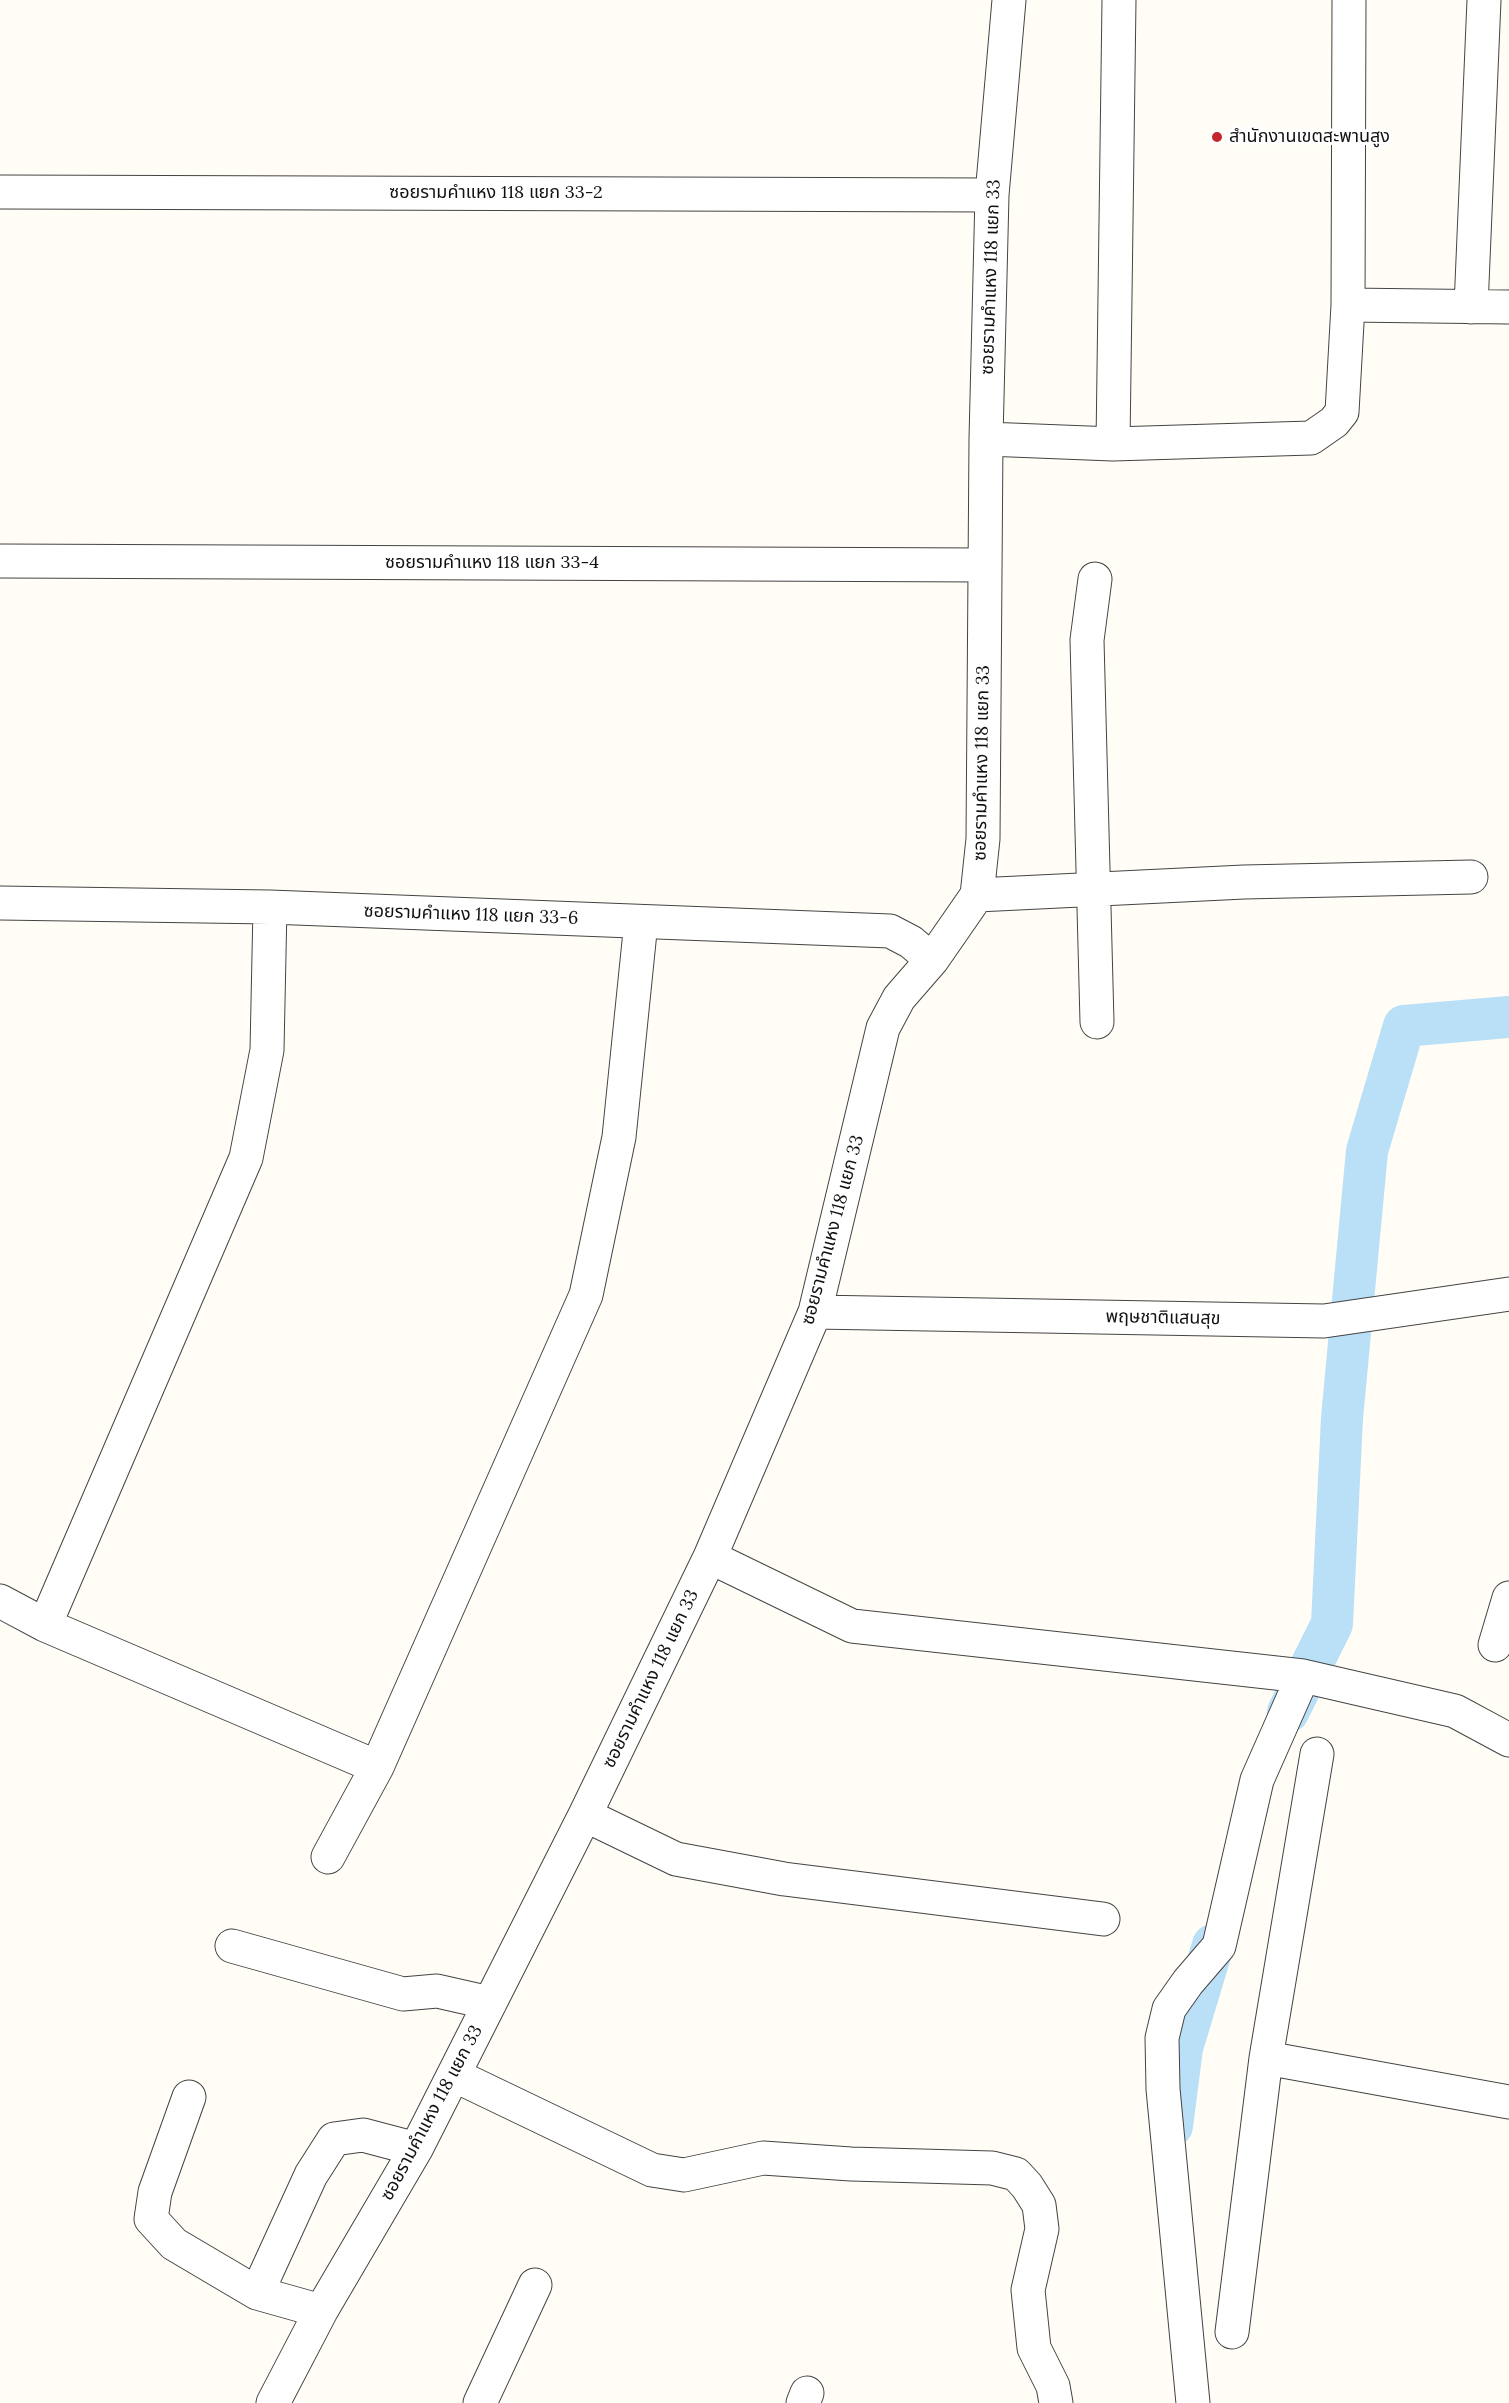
<!DOCTYPE html>
<html>
<head>
<meta charset="utf-8">
<style>
	body { margin:0 }
	canvas { display:block; background:#fffdf5 }
</style>
</head>
<body>
<canvas width="1509" height="2403"></canvas>
<script>
const ctx = document.querySelector('canvas').getContext('2d');
ctx.lineJoin = 'round';
const poly = rows => new Path2D(rows.map(r => 'M' + r).join(''));
function strokePath(path, color, width, dash) { ctx.strokeStyle = color; ctx.lineWidth = width; ctx.lineCap = dash ? 'butt' : 'round'; ctx.setLineDash(dash || []); ctx.stroke(path); }
function write(font, color, halo, rows, align = 'center') {
  ctx.font = font + ' Lora,"Noto Sans Thai",serif'; ctx.lineWidth = 6; ctx.setLineDash([]); ctx.textBaseline = 'middle'; ctx.strokeStyle = halo; ctx.fillStyle = color; for (const [text, x, y, turn = 0] of rows) {
    ctx.save(); ctx.translate(x, y); ctx.rotate((+turn || 0) * Math.PI / 180); ctx.textAlign = isNaN(turn) ? turn : align; if (halo) ctx.strokeText(text, 0, 0); ctx.fillText(text, 0, 0); ctx.restore();
  }
}
const canal = poly([
	[1288,1712,1332,1624,1342,1418,1367,1151,1404,1026,1509,1017],
	[1172,2126,1182,2048,1213,1945]
]);
const minor = poly([
	[0,192,992,195],
	[1348,305,1509,307],
	[1471,307,1484,0],
	[986,439,1113,444,1311,438,1334,422,1342,412,1348,305,1349,0],
	[1113,444,1119,0],
	[0,561,985,565],
	[1095,579,1087,640,1097,1022],
	[977,895,1244,882,1471,877],
	[0,903,270,907,890,931,911,942,932,960],
	[815,1312,1324,1321,1509,1294],
	[710,1557,852,1626,1303,1676,1455,1711,1509,1740],
	[0,1601,45,1625,377,1767],
	[45,1625,246,1158,267,1050,270,907],
	[1495,1645,1509,1598],
	[585,1815,676,1859,784,1879,1103,1919],
	[328,1857,377,1767,586,1295,619,1137,641,922],
	[232,1946,403,1994,437,1991,490,2003],
	[1266,2058,1509,2102],
	[454,2075,652,2170,684,2175,763,2158,851,2164,992,2168,1016,2174,1027,2186,1039,2205,1042,2229,1028,2290,1034,2348,1053,2386,1056,2403],
	[189,2097,155,2192,151,2219,174,2244,257,2293,321,2311],
	[257,2293,311,2175,334,2139,363,2135,416,2149],
	[1232,2332,1266,2058,1317,1754],
	[273,2403,321,2311,416,2149,585,1815,710,1557,815,1312,883,1028,899,998,932,960,977,895,983,839,986,439,992,195,1009,0],
	[480,2403,535,2285],
	[803,2403,807,2393],
	[1193,2403,1163,2089,1162,2038,1169,2009,1188,1982,1219,1946,1257,1780,1303,1676]
]);
const markers = [
	[1217,137,6,"#c4262e"]
];
const poiNames = [
	["สำนักงานเขตสะพานสูง",1229,137]
];
const streetNames = [
	["ซอยรามคำแหง 118 แยก 33-2",496,193],
	["ซอยรามคำแหง 118 แยก 33",991,277,-88],
	["ซอยรามคำแหง 118 แยก 33-4",492,563],
	["ซอยรามคำแหง 118 แยก 33",982,763,-89],
	["ซอยรามคำแหง 118 แยก 33-6",471,915,2],
	["ซอยรามคำแหง 118 แยก 33",833,1230,-75],
	["พฤษชาติแสนสุข",1163,1318,1],
	["ซอยรามคำแหง 118 แยก 33",651,1679,-64],
	["ซอยรามคำแหง 118 แยก 33",432,2113,-62]
];
strokePath(canal, '#b9e0f7', 42);
strokePath(minor, '#444', 35);
strokePath(minor, '#fff', 33);
for (const [x, y, r, color] of markers) { const dot = new Path2D(); dot.arc(x, y, r, 0, 2 * Math.PI); ctx.fillStyle = color; ctx.fill(dot); strokePath(dot, '#fff', 2); }
write('18px', '#111', '#fff', poiNames, 'left');
write('18px', '#111', '#fff', streetNames);
</script>
</body>
</html>
